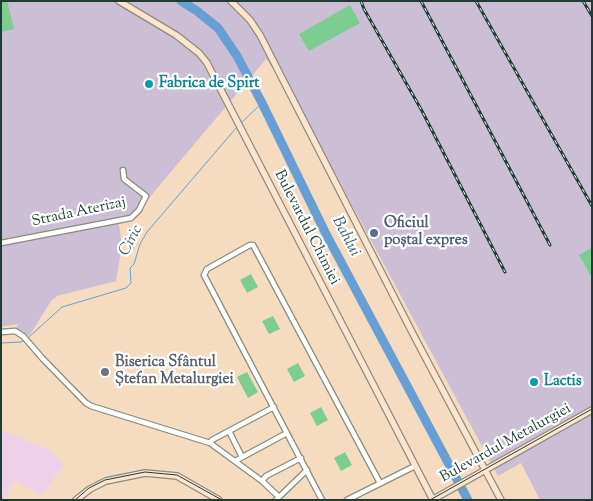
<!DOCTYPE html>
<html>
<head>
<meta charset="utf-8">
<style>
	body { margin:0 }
	#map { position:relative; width:593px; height:501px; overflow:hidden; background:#f5dcc1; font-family:"Sorts Mill Goudy",serif }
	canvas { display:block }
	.frame { position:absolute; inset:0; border:2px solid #1f3d34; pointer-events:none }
</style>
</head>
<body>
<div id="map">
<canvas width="593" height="501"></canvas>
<div class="frame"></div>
</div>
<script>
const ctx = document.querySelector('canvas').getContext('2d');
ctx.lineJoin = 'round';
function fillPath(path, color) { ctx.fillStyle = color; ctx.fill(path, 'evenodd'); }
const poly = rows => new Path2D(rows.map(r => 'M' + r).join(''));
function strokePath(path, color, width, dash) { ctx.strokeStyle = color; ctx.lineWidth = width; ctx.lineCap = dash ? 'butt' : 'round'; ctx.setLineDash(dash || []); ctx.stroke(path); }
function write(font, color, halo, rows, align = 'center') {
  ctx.font = font + ' "Sorts Mill Goudy",serif'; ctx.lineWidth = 4.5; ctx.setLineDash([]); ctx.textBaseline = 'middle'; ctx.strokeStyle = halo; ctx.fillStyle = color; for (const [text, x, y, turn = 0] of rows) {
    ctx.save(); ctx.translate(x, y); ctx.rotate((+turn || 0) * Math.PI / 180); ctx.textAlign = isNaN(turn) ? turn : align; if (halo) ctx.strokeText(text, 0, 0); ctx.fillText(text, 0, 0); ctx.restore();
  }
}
const built = poly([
	[1,430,50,450,64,464,43,495,13,481,5,500,1,500]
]);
const industrial = poly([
	[1,1,592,1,592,500,540,500,521,463,498,476,292,94,266,59,133,217,118,220,122,244,116,281,57,296,51,301,29,336,16,328,18,324,1,327]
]);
const green = poly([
	[1,1,7,1,14,29,1,32],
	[350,5,360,23,309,51,299,34],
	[591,248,592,250,592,278,579,255],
	[251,274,258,287,247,293,240,280],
	[273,316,280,329,269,334,262,321],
	[298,363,305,376,294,382,287,369],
	[247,372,258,392,248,398,237,377],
	[321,407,328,420,317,426,310,413],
	[345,452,352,465,341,471,334,458]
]);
const stream = poly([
	[240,124,262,103],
	[28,338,62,307,126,288,131,283,130,268,134,264,140,244,147,232,237,127],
	[1,343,21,342,25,340]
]);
const river = poly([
	[181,1,197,11,218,28,237,56,262,103,325,232,468,500]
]);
const street = poly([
	[1,243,131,218,139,210,146,196,124,179,123,170],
	[1,332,15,331,23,336,43,359,86,403,91,406,210,443,262,481,279,497,276,500],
	[229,431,242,457],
	[210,443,212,440,274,407],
	[235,461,287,433],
	[262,481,266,476,301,458],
	[279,497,307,470],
	[322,500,204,275,207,269,250,245,253,245,380,483],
	[347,500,415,466]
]);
const secondary = poly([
	[119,1,176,35,199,53,207,63,433,500],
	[231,1,250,20,260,35,414,336,501,500],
	[76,500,90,489,106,481,145,473,177,476,219,500],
	[432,500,592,410]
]);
const tram = poly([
	[75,500,89,488,105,480,145,472,177,475,222,500],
	[430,500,592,409]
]);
const rail = poly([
	[361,1,364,9,422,111,505,272],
	[421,1,550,245],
	[476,1,592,206],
	[583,1,592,16]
]);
const markers = [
	[149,84,5,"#0f9aa8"],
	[374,233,5,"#5c6f8a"],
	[105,372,5,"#6b7280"],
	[534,382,5,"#0f9aa8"]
];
const cultureNames = [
	["Fabrica de Spirt",159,84],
	["Lactis",544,382]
];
const streetNames = [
	["Strada Aterizaj",79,213,-12],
	["Bulevardul Chimiei",306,228,63],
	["Bulevardul Metalurgiei",506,444,-29]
];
const serviceNames = [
	["Oficiul",384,224],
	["poștal expres",384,241]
];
const worshipNames = [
	["Biserica Sfântul",115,363],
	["Ștefan Metalurgiei",115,380]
];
const waterNames = [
	["Bahlui",345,237,62],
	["Ciric",132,241,-62]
];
fillPath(built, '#eed0e8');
fillPath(industrial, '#ccbed4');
fillPath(green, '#7ccd8f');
strokePath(stream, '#679fd5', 1);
strokePath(river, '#679fd5', 9);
strokePath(street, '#8a8c7a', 7);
strokePath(secondary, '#8a8c7a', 8);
strokePath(street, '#fff', 4.5);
strokePath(secondary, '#fde4d1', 5.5);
strokePath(tram, '#1f3d34', 1);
strokePath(rail, '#1f3d34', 3);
strokePath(rail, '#fff', 1, [4]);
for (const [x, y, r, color] of markers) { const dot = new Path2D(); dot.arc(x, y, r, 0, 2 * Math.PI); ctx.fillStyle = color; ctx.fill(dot); strokePath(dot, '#fff', 2); }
write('bold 15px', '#0d838f', '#fff', cultureNames, 'left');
write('15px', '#1f3d34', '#fff', streetNames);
write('bold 15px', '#4e5e75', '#fff', serviceNames, 'left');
write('bold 15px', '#5b616d', '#fff', worshipNames, 'left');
write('italic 16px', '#385f6c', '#fff', waterNames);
</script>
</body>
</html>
